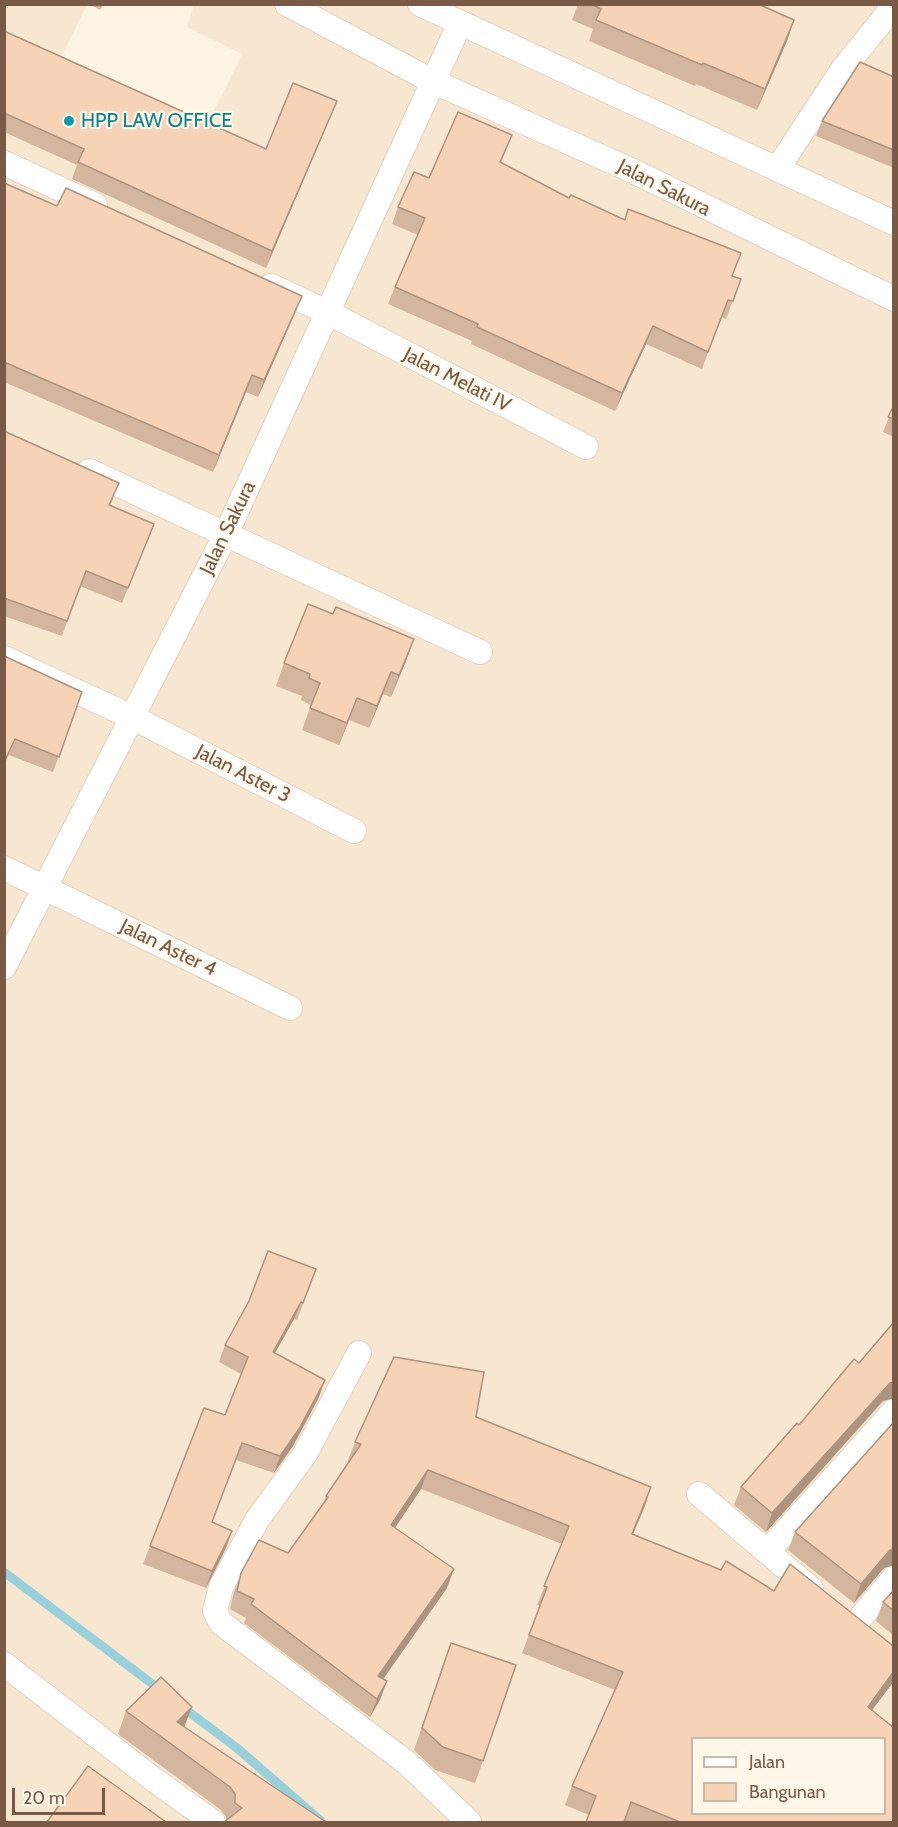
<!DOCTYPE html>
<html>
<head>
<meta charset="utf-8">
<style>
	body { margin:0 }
	#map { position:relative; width:898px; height:1827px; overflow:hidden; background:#fef4e2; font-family:Cabin,sans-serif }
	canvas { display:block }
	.frame { position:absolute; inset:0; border:6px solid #785a46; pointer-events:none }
	.legend { position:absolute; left:691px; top:1737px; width:195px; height:78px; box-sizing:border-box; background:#fff8ea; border:2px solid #c9b9a8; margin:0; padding:8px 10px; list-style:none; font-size:18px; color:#785a46 }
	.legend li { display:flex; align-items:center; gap:12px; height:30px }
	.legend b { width:30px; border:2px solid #c9b9a8 }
	.scale { position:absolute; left:12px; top:1788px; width:93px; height:27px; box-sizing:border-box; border:3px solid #785a46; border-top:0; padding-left:8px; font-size:18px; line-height:21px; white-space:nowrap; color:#785a46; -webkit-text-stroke:4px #fff8ea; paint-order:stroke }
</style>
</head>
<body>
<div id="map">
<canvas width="898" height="1827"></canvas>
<div class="frame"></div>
<ul class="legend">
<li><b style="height:8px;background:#fff"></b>Jalan</li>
<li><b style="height:16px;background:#f6d3b7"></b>Bangunan</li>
</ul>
<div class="scale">20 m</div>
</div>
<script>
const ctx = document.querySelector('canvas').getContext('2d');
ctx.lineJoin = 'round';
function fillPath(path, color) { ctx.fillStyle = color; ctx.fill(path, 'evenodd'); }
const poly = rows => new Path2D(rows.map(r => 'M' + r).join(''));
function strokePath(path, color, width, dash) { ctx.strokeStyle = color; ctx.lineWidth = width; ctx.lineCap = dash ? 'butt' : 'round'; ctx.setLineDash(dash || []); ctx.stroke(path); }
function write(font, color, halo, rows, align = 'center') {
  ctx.font = font + ' Cabin,sans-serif'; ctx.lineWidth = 4.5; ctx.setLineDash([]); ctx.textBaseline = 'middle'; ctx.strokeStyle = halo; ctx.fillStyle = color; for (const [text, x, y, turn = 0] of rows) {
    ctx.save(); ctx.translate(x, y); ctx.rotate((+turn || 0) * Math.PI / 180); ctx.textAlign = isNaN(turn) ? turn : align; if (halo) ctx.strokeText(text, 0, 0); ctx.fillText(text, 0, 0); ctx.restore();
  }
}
const residential = poly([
	[5,5,87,5,56,67,199,141,242,54,187,27,194,5,893,5,893,1822,5,1822],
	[692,1738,884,1738,884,1814,692,1814]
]);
const stream = poly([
	[4,1572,163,1692],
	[181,1706,237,1748,322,1822]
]);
const street = poly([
	[287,4,432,81,633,171,894,299],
	[420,4,894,223],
	[4,163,95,205],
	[778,168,843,69,894,6],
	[271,286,329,313,586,447],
	[89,471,480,652],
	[4,658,132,717,354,831],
	[4,868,290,1008],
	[4,967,226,534,460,23],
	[359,1353,305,1454,257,1520,221,1587,215,1611,221,1623,407,1763,469,1822],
	[699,1494,811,1589],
	[767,1552,894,1411],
	[856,1623,894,1578],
	[4,1664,153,1779,213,1822]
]);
const wall = poly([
	[89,4,103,4,100,10],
	[578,4,758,4,794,20,787,41,757,110,696,84,695,86,589,41,593,29,572,20],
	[4,31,266,149,337,101,330,118,266,268,72,179,77,165,4,132],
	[894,77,894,168,816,136,822,121],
	[512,135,501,163,569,198,732,276,741,279,726,319,721,317,702,369,646,344,615,411,471,344,472,341,388,304,395,287,418,235,392,224,398,207,429,178],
	[4,183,295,313,258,397,246,392,213,472,4,382],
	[894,405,894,437,883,432],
	[4,431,113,499,110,506,154,524,122,603,80,586,62,636,4,616],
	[4,656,82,692,53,772,9,755,4,765],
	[406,661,391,697,383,694,369,728,349,720,339,745,302,730,311,705,301,700,302,696,276,686,284,663],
	[316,1269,297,1320,294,1319,275,1353,319,1397,293,1446,274,1473,236,1460,212,1522,226,1548,206,1588,143,1564,150,1546,225,1415,241,1374,219,1362,225,1345],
	[894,1322,894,1398,883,1401,766,1532,734,1505,741,1487,799,1425,859,1363],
	[476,1417,651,1487,633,1534,774,1591,894,1646,894,1681,872,1710,894,1822,628,1822,589,1815,565,1805,572,1786,615,1690,522,1653,540,1606,537,1605,562,1544,421,1489,395,1528,447,1588,383,1679,380,1700,370,1717,244,1623,246,1618,230,1609,234,1592,241,1573,288,1553,323,1504,326,1496,349,1461,348,1460,355,1442],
	[894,1422,894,1565,884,1568,854,1603,788,1550,795,1532],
	[894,1590,894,1636,876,1621,883,1602],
	[443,1665,483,1761,475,1783,435,1770,414,1750],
	[126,1711,185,1727,326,1822,226,1821,226,1817,221,1810,118,1734]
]);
const shadedWall = poly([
	[794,20,787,41,757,110,765,89],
	[337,101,330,118,266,268,272,251],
	[302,296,295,313,258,397,264,380],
	[653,326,646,344,615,411,622,393],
	[252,375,246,392,213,472,219,455],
	[414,639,406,661,391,697,399,675],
	[391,672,383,694,369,728,377,706],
	[357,698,349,720,339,745,347,723],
	[301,1302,294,1319,266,1369,273,1352],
	[325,1380,319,1397,293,1446,274,1473,280,1456],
	[894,1382,894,1398,883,1401,766,1532,772,1513,890,1383],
	[428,1470,421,1489,384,1544,391,1525],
	[651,1487,645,1506,625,1553,632,1534],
	[232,1531,226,1548,206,1588,212,1571],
	[894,1549,894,1565,884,1568,854,1603,861,1584,890,1550],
	[454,1569,447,1588,372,1695,378,1676],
	[894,1671,894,1681,861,1725,868,1707],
	[387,1681,380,1700,370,1717,377,1699],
	[192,1707,183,1730,177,1722]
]);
const building = poly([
	[591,4,758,4,794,20,765,89,703,63,702,65,596,20,601,9,591,4],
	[4,31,266,149,293,83,337,101,272,251,78,162,84,149,4,113,4,31],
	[860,62,894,77,894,150,822,121,860,62],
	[458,112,512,135,500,162,569,198,571,195,625,220,628,209,741,253,732,276,741,279,733,301,728,300,708,352,653,326,622,393,477,327,478,324,395,287,425,218,398,207,414,172,429,178,458,112],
	[4,183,57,206,66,188,302,296,264,380,252,375,219,455,4,362,4,183],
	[894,405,894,419,888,417,894,405],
	[4,431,119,483,109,505,154,524,128,588,86,571,67,621,4,598,4,431],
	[308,604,333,614,336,607,414,639,399,675,391,672,377,706,357,698,347,723,310,708,320,683,309,678,310,674,284,663,308,604],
	[4,656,82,692,59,757,15,739,4,762,4,656],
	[268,1251,316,1269,303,1303,301,1302,273,1352,325,1380,299,1429,280,1456,242,1443,212,1522,232,1531,212,1571,150,1546,204,1408,225,1415,248,1357,225,1345,249,1301,268,1251],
	[894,1322,894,1382,890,1383,772,1513,741,1487,797,1423,799,1425,854,1359,859,1363,894,1322],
	[394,1357,484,1372,476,1417,651,1487,632,1534,721,1570,726,1561,774,1591,790,1564,892,1645,894,1646,894,1671,868,1707,894,1728,894,1822,680,1822,631,1802,624,1822,586,1822,596,1796,572,1786,623,1672,529,1635,547,1587,544,1586,569,1526,428,1470,391,1525,454,1569,378,1676,387,1681,377,1699,251,1604,254,1599,237,1591,241,1573,259,1540,288,1553,328,1497,326,1496,361,1444,355,1442,394,1357],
	[693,1738,885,1738,885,1814,693,1814,693,1738],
	[894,1422,894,1549,890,1550,861,1584,795,1532,894,1422],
	[894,1590,894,1611,883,1602,894,1590],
	[451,1643,516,1665,483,1761,443,1747,422,1728,451,1643],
	[161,1677,192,1707,177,1722,326,1822,224,1822,242,1808,235,1803,235,1794,230,1787,126,1711,161,1677],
	[88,1766,166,1822,47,1822,88,1766]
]);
const markers = [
	[69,121,6,"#0f9aa8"]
];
const cultureNames = [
	["HPP LAW OFFICE",81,121]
];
const streetNames = [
	["Jalan Sakura",664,188,27],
	["Jalan Melati IV",457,380,27],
	["Jalan Sakura",228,528,-64],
	["Jalan Aster 3",243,774,27],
	["Jalan Aster 4",168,948,26]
];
fillPath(residential, '#f7e6d0');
strokePath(stream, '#9acfdc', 9);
strokePath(street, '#e3d1bd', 26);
strokePath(street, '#fff', 24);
fillPath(wall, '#d4b59d');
fillPath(shadedWall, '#ac9480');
fillPath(building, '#f6d3b7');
strokePath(building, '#ac9480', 1.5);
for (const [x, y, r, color] of markers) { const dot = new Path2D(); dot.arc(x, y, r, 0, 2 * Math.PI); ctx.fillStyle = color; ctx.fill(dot); strokePath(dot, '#fff8ea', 2); }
write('20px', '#0d838f', '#fff8ea', cultureNames, 'left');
write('20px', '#785a46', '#fff8ea', streetNames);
</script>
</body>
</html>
